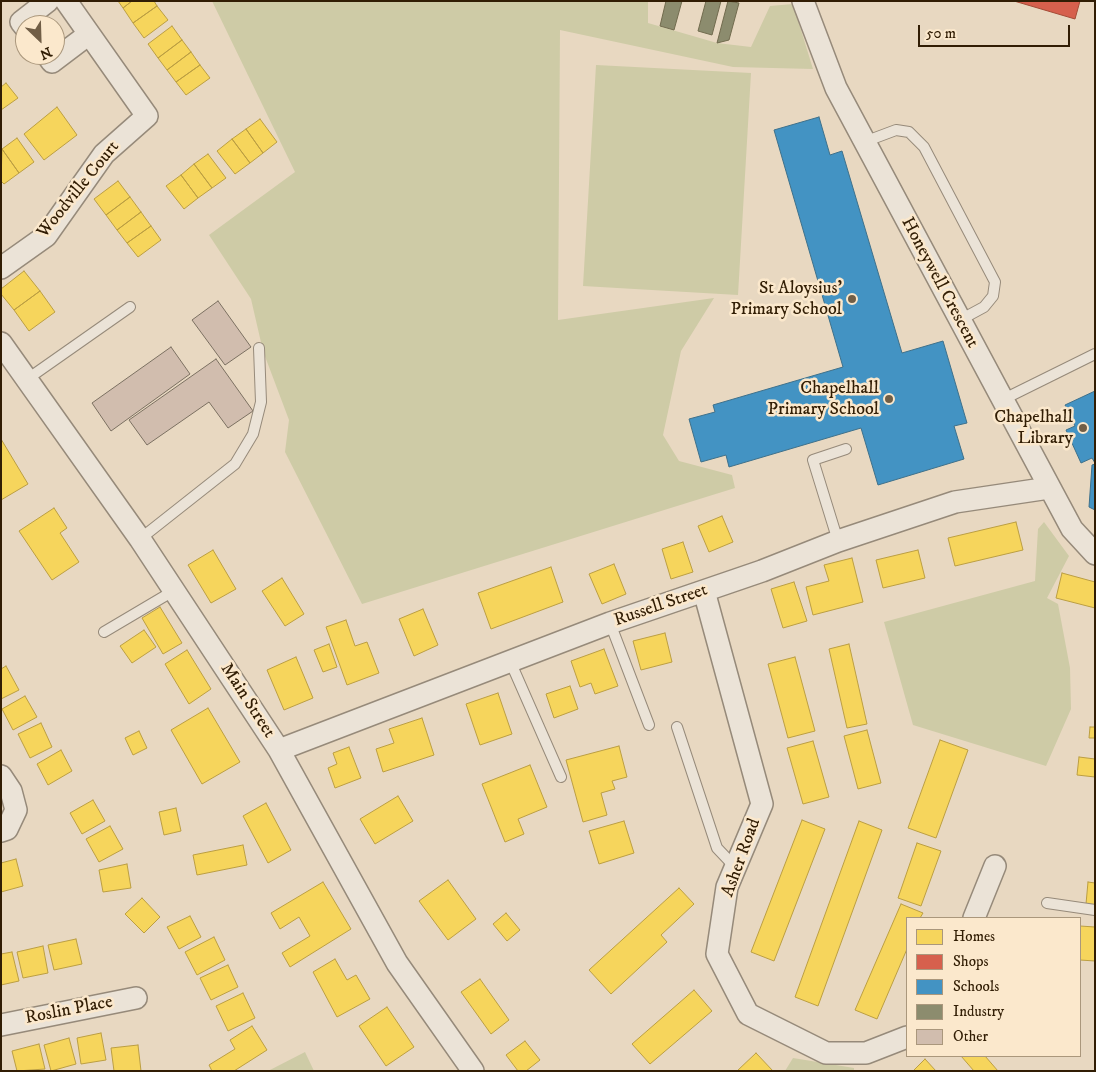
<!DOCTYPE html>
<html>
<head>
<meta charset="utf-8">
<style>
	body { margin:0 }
	#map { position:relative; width:1096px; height:1072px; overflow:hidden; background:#e8d8c1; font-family:"IM FELL DW Pica",serif }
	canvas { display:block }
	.frame { position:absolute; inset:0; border:2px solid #311d04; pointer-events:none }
	.legend { position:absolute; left:906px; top:917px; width:175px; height:140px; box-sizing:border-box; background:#fbe8cc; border:1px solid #aa977c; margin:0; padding:6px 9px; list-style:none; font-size:15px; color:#311d04 }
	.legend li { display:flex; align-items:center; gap:10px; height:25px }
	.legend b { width:25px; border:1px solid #aa977c }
	.north { position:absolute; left:15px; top:15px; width:50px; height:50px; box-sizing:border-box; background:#fbe8cc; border:1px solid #aa977c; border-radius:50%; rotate:156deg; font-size:14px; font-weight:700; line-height:20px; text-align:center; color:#311d04 }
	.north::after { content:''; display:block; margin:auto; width:18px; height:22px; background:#715e46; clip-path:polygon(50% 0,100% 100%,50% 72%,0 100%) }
	.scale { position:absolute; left:918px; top:25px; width:152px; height:22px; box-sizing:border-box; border:2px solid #311d04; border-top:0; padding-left:6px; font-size:15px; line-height:18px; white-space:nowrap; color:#311d04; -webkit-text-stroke:4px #fbe8cc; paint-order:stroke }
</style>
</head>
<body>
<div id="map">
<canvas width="1096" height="1072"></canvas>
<div class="frame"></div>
<ul class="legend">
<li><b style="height:14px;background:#f6d55c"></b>Homes</li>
<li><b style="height:14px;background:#d6604d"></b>Shops</li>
<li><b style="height:14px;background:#4393c3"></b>Schools</li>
<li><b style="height:14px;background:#8c8c6e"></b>Industry</li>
<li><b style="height:14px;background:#d1bdae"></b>Other</li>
</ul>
<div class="north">N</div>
<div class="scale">50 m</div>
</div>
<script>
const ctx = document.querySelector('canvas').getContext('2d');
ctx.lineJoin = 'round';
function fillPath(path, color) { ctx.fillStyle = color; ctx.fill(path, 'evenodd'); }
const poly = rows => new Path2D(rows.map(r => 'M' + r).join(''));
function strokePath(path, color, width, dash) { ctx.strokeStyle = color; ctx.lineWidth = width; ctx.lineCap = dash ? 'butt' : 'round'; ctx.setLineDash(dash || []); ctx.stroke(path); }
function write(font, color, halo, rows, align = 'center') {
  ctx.font = font + ' "IM FELL DW Pica",serif'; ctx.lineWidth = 5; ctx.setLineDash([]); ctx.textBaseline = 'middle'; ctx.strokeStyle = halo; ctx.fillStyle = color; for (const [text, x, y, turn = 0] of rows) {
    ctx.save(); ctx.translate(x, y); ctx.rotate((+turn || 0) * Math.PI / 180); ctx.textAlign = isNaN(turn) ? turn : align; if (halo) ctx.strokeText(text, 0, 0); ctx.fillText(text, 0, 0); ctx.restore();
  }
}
const green = poly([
	[212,1,648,1,648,23,717,43,751,47,770,6,793,4,813,69,733,67,560,30,558,320,714,298,681,351,663,435,679,461,732,475,735,488,362,604,285,452,289,420,263,351,251,299,209,235,295,172],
	[596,65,751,73,738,295,583,286],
	[1044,522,1069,556,1047,598,1058,604,1070,668,1071,709,1046,766,913,725,884,622,1035,581,1038,529],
	[305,1052,314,1071,268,1071],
	[793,1058,854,1068,854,1071,785,1071]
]);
const homes = poly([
	[118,1,132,1,123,8,118,1],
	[132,1,154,1,157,6,133,23,123,8,132,1],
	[157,6,168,20,144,38,133,23,157,6],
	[172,26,182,40,158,58,148,44,172,26],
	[182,40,191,52,167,70,158,58,182,40],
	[191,52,200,65,176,82,167,70,191,52],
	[200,65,210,78,186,95,176,82,200,65],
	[6,83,18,98,1,110,1,87,6,83],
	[57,107,77,135,44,160,24,134,57,107],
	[260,119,277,142,263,153,246,129,260,119],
	[246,129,263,153,250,163,232,139,246,129],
	[17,138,34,162,19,173,2,149,17,138],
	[232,139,250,163,235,174,217,151,232,139],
	[2,149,19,173,4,184,1,181,2,149],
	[208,154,226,178,212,188,194,164,208,154],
	[194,164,212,188,198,198,181,175,194,164],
	[181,175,198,198,184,209,166,186,181,175],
	[118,181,130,197,106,215,94,199,118,181],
	[130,197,141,212,117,230,106,215,130,197],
	[141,212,151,226,127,243,117,230,141,212],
	[151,226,161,240,138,257,127,243,151,226],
	[24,271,40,291,14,310,1,294,1,289,24,271],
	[40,291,55,312,29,331,14,310,40,291],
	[1,439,28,484,1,500,1,439],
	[54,508,67,528,60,533,79,562,52,580,19,531,54,508],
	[722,516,733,542,709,552,698,526,722,516],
	[1016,522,1023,550,955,566,948,538,1016,522],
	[683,542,693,572,671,579,662,549,683,542],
	[213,550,236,589,211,603,188,565,213,550],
	[918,550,925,578,883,588,876,560,918,550],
	[852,558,863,602,813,615,806,587,829,581,824,565,852,558],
	[614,564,626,594,602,604,589,574,614,564],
	[551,567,563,602,491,629,478,593,551,567],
	[1062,573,1095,582,1095,608,1056,598,1062,573],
	[282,578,304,614,285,626,262,591,282,578],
	[794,582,807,621,783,628,771,589,794,582],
	[160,607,182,643,163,654,142,618,160,607],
	[423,609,438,645,414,656,399,619,423,609],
	[346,620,355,646,367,642,379,673,347,685,326,627,346,620],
	[144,630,156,647,132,663,120,646,144,630],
	[665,633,672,662,641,670,633,641,665,633],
	[329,644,337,667,323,672,314,650,329,644],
	[849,644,867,724,847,728,829,649,849,644],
	[604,649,618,686,595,694,591,683,580,687,571,661,604,649],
	[187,650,211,689,189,704,165,664,187,650],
	[296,657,313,698,284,710,267,670,296,657],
	[795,657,815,731,788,738,768,664,795,657],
	[6,666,19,690,1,699,1,669,6,666],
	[570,686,578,709,554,718,546,694,570,686],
	[498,693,512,734,480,745,466,704,498,693],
	[25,696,37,717,13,730,2,709,25,696],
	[208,708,240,762,202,784,171,730,208,708],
	[422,718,434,755,383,772,376,749,394,743,389,729,422,718],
	[41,723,52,747,30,758,18,734,41,723],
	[1090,727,1095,727,1095,738,1089,738,1090,727],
	[867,730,881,783,858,789,844,736,867,730],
	[139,731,147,748,133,755,125,738,139,731],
	[940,740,968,750,936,838,908,828,940,740],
	[813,741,829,797,803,804,787,748,813,741],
	[619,746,627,777,612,781,615,789,601,793,607,815,583,822,566,760,619,746],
	[349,747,361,778,335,788,328,768,337,764,333,753,349,747],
	[61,750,72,771,48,785,37,764,61,750],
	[1079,757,1095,759,1095,777,1077,775,1079,757],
	[530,765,547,807,518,819,524,834,505,842,482,784,530,765],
	[398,796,413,821,375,844,360,819,398,796],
	[93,800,105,821,82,834,70,813,93,800],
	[266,803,291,850,268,863,243,816,266,803],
	[176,808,181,831,164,835,159,812,176,808],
	[802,820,825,829,774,961,751,952,802,820],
	[624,821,634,853,599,864,589,831,624,821],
	[859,821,882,830,818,1006,795,997,859,821],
	[110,826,123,849,99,862,86,839,110,826],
	[917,843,941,851,921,906,898,898,917,843],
	[243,845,247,865,197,875,193,855,243,845],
	[16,859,23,886,1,892,1,863,16,859],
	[127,864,131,888,103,892,99,870,127,864],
	[448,880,476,919,448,940,419,901,448,880],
	[323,882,351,929,290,967,282,953,310,936,299,917,280,929,271,913,323,882],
	[1088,882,1095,883,1095,905,1086,904,1088,882],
	[679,888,694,904,661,935,667,942,611,994,589,970,679,888],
	[142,898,160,917,144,933,125,914,142,898],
	[901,904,923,913,920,918,907,918,907,949,877,1019,855,1010,901,904],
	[506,913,520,930,507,941,493,924,506,913],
	[190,916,201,937,179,949,167,927,190,916],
	[1080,926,1095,927,1095,961,1080,960,1080,926],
	[214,937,225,960,197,975,185,952,214,937],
	[76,939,82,964,54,970,48,945,76,939],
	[43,946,48,973,23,978,17,952,43,946],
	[12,952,19,981,1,985,1,954,12,952],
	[335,959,347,980,356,975,370,999,337,1017,313,972,335,959],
	[228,965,238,987,211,1000,200,978,228,965],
	[480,979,509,1020,491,1034,461,992,480,979],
	[694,990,712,1011,650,1064,632,1044,694,990],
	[243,993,255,1018,228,1031,216,1006,243,993],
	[387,1007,414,1047,386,1066,359,1026,387,1007],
	[252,1026,267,1050,234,1071,212,1071,209,1065,235,1049,230,1040,252,1026],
	[101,1033,106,1060,81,1064,77,1038,101,1033],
	[69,1038,76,1064,51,1071,44,1045,69,1038],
	[525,1041,540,1060,526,1071,518,1071,506,1055,525,1041],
	[39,1044,45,1069,17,1071,12,1051,39,1044],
	[138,1045,141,1071,114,1071,111,1048,138,1045],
	[756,1053,773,1071,737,1071,756,1053],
	[961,1056,985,1056,998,1071,974,1071,961,1056],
	[925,1059,936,1071,913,1071,925,1059]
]);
const shops = poly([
	[1014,1,1080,1,1075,19,1014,1]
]);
const schools = poly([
	[819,117,830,155,842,151,902,353,943,341,967,423,954,426,964,459,878,485,861,428,729,467,726,455,701,462,689,419,715,412,713,405,843,367,774,130,819,117],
	[1095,391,1095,463,1092,458,1081,463,1066,430,1075,426,1065,405,1095,391],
	[1095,464,1095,510,1089,507,1092,465,1095,464]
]);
const industry = poly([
	[666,1,682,1,674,30,660,26,666,1],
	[706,1,721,1,712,35,698,31,706,1],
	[728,1,739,3,729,40,717,43,728,1]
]);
const building = poly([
	[218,301,251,347,225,365,192,320,218,301],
	[171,347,190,374,111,431,92,403,171,347],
	[216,359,253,411,228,428,209,402,147,445,129,420,216,359]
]);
const lane = poly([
	[864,142,896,130,909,132,924,147,995,282,993,296,984,307,960,320],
	[26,380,130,307],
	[1002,400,1095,354],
	[140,539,235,464,253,434,261,402,259,348],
	[838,541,813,460,846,449],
	[610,623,649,725],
	[104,632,175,590],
	[510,661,561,777],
	[677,727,717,848,735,867],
	[1047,903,1095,910]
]);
const street = poly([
	[803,1,836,88,1072,529,1095,554],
	[25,27,21,22,48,1],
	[47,55,52,62,89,34],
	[1,268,46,236,104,154,147,116,66,1],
	[1,343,140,539,279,750,397,963,473,1071],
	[704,591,762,804,727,887,717,954,748,1014,826,1053,866,1053,907,1037],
	[279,750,610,623,762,571,838,541,955,502,1049,488],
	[1,776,11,791,16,810,7,829,1,831],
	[974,918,995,866],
	[1,1025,136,998]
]);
const markers = [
	[852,299,5,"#715e46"],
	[889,399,5,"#715e46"],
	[1083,428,5,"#715e46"]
];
const streetNames = [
	["Woodville Court",79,190,-51],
	["Honeywell Crescent",939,283,62],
	["Russell Street",661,606,-19],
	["Main Street",247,701,57],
	["Asher Road",742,858,-70],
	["Roslin Place",69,1011,-11]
];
const poiNames = [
	["St Aloysius'",842,289],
	["Primary School",842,310],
	["Chapelhall",879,389],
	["Primary School",879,410],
	["Chapelhall",1073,418],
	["Library",1073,439]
];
fillPath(green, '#cecba6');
fillPath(homes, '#f6d55c');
strokePath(homes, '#bb9e42', 1);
fillPath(shops, '#d6604d');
strokePath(shops, '#a44c37', 1);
fillPath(schools, '#4393c3');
strokePath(schools, '#3e708a', 1);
fillPath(industry, '#8c8c6e');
strokePath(industry, '#716b4e', 1);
fillPath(building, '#d1bdae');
strokePath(building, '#7b7061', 1);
strokePath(lane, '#968a7a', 12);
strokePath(street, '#968a7a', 24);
strokePath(lane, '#ebe3d7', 10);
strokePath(street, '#ebe3d7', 21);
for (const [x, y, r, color] of markers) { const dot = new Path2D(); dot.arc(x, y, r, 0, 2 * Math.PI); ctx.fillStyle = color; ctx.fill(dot); strokePath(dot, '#fbe8cc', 2); }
write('18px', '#311d04', '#fbe8cc', streetNames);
write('18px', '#311d04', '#fbe8cc', poiNames, 'right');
</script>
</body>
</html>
